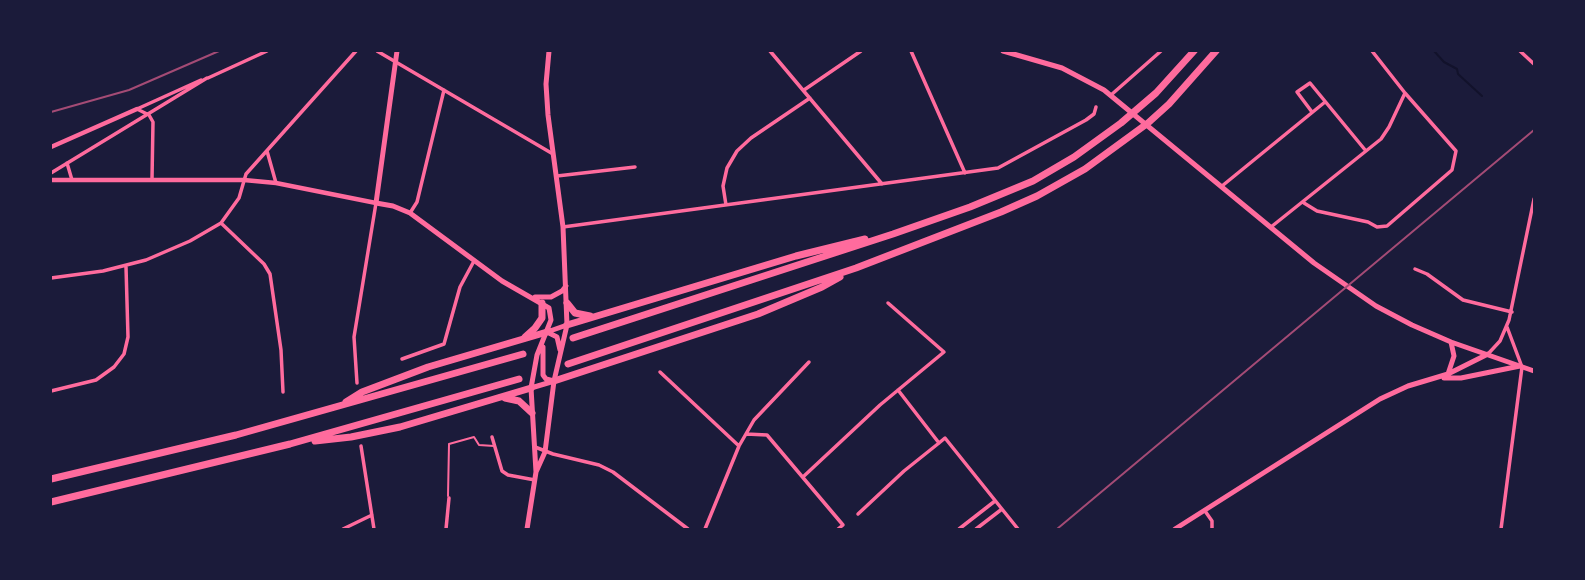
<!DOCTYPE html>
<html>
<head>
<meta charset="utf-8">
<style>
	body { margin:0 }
	#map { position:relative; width:1585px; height:580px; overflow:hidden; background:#1b1b3a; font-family:"Fira Sans Condensed",sans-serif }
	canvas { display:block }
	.frame { position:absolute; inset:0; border:52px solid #1b1b3a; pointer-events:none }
</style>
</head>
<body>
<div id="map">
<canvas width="1585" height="580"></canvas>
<div class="frame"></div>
</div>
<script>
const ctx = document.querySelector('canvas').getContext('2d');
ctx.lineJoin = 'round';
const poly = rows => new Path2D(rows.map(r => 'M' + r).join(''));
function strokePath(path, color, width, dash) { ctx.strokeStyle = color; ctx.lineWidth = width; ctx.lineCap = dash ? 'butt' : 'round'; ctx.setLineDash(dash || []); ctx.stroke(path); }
const stream = poly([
	[1434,51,1444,62,1457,69,1458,74,1482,96]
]);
const service = poly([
	[448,496,449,444,474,437,479,445,494,446]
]);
const minor = poly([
	[377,51,553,154],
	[770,51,882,184],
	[911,51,965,173],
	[1520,51,1534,64],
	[208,78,267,51],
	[804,90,861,51],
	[1111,95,1161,51],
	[137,109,201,80],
	[137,109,149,115,153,122,152,179],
	[1312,112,1297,92,1310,83,1366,151],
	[267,151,276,183],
	[67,163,72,180],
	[51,173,207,78],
	[557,176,635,167],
	[1222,186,1325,102],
	[1304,203,1317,211,1368,222,1377,227,1387,226,1452,170,1456,151,1405,93],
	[726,205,723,186,727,168,737,151,751,138,810,98],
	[410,213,417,202,444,90],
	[221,223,264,264,270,274,281,350,283,392],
	[563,227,998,168,1086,120,1094,114,1096,107],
	[1271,227,1381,139,1389,127,1405,93,1372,51],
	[1415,269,1427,274,1463,300,1512,312],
	[51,278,103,271,146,260,190,241,221,223,239,198,246,174,356,51],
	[1488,354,1500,341,1509,320,1534,199],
	[402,359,444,344,460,287,474,261],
	[660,372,739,446],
	[357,383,354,337,376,203],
	[898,390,939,443,945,438,1018,529],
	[51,391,96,380,114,367,124,354,128,337,126,267],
	[746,434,767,435,843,525,838,529],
	[492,437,502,471,508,475,535,480],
	[361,446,374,529],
	[535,447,553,454,599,465,613,472,688,529],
	[804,476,880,405,944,352,888,303],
	[1205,511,1212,521,1212,529],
	[858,514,904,471,939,443],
	[343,529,372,515],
	[446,529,449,498],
	[705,529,739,446,754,420,809,362],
	[959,529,995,501],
	[976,529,1002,509],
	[1501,529,1522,367,1507,327]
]);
const tertiary = poly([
	[51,147,137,109],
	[51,180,244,180,276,183,376,203]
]);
const secondary = poly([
	[397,51,376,203,393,206,410,213,502,281,549,308,551,320,537,355,531,388,536,472],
	[1003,51,1062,68,1104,90,1314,263,1376,306,1412,325,1451,342,1534,371],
	[535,297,551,297,562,291,566,286],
	[547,332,557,337,560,350],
	[547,332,567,325],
	[543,347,543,375,546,379,554,381],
	[1448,374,1454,356,1451,342],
	[1444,378,1461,378,1520,366],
	[531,388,551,382],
	[527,529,536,472,545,452,554,381,567,325,563,227,548,115,546,84,549,51],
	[1175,529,1380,399,1408,386,1448,374,1488,354]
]);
const motorway = poly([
	[567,303,575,313,590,316],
	[567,325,796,256,865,239],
	[525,337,535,328,542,318,542,303],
	[573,338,893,234,970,207,1033,181,1074,157,1121,123,1156,93,1194,51],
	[568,364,856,268,1001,212,1037,196,1085,169,1148,123,1169,104,1216,51],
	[554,381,758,314,822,287,840,277],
	[505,398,519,401,532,413],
	[346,402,362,392,428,367,547,332],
	[315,441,351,437,400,427,531,388],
	[51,479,236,435,523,354],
	[51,502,290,444,519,379]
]);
const rail = poly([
	[51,112,129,90,219,51],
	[1057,529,1534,130]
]);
strokePath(stream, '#12122b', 2);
strokePath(service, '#ff6b9d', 2);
strokePath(minor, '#ff6b9d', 3.5);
strokePath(tertiary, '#ff6b9d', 4.5);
strokePath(secondary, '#ff6b9d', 5);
strokePath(motorway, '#ff6b9d', 7);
strokePath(rail, '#a44b75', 2);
</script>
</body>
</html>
